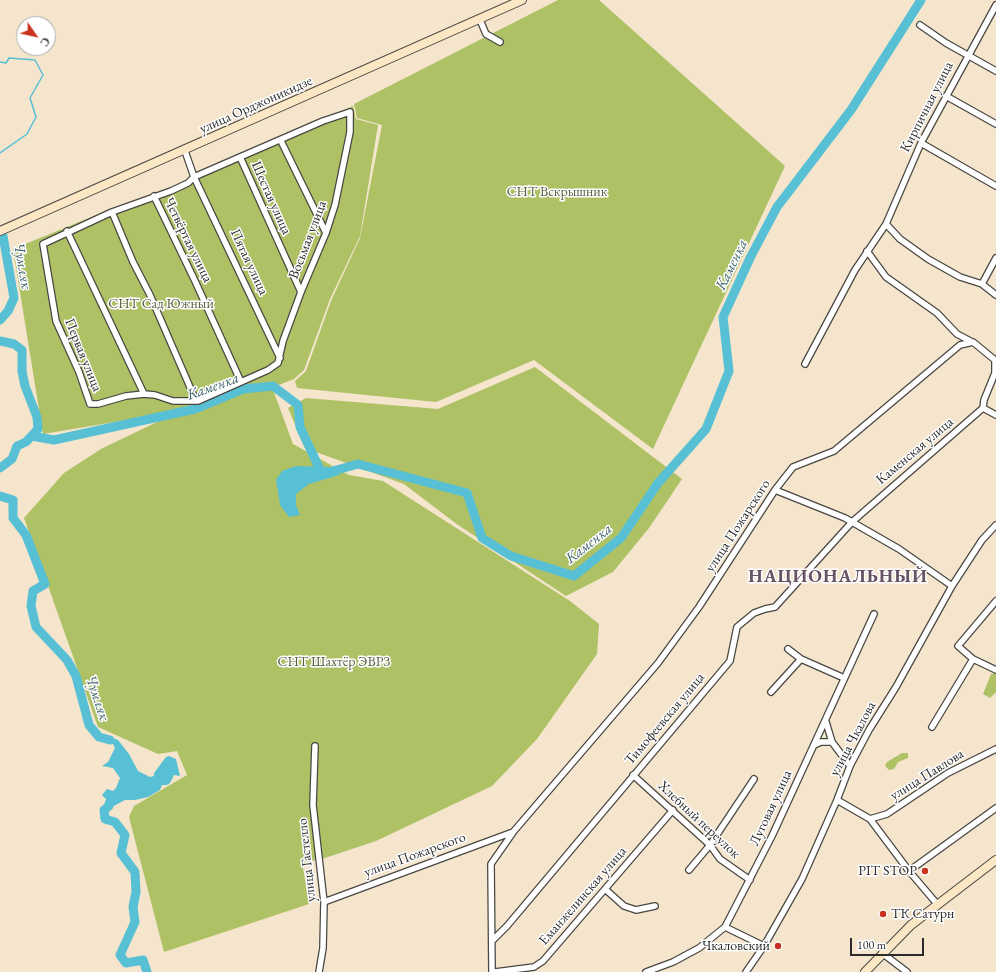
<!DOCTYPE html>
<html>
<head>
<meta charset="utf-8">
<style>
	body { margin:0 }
	#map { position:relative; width:996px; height:972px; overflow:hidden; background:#f4e5cc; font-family:"EB Garamond",serif }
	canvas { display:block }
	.north { position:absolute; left:16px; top:16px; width:40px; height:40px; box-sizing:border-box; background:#fff; border:1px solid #aaa; border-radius:50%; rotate:124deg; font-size:11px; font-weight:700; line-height:16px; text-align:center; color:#2b2b2b }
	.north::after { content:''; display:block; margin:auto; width:14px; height:18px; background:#c8321e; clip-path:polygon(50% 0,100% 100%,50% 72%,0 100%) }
	.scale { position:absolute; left:850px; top:938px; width:74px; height:18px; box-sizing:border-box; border:2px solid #2b2b2b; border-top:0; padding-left:5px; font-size:12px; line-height:14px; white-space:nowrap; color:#2b2b2b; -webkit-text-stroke:3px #fff; paint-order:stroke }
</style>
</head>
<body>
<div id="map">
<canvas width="996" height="972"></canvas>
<div class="north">С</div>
<div class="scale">100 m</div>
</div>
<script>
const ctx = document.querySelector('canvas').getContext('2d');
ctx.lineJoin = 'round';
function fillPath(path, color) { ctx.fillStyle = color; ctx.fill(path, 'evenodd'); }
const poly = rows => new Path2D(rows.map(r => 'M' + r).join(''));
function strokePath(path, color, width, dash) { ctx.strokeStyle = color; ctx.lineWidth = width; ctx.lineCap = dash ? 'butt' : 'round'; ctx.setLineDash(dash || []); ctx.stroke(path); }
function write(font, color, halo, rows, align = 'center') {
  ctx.font = font + ' "EB Garamond",serif'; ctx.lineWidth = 3; ctx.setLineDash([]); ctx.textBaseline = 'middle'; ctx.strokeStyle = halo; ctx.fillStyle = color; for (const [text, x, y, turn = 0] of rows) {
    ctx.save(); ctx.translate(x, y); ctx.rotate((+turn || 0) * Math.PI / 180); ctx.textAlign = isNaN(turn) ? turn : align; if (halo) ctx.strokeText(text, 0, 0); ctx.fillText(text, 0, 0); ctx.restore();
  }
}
const green = poly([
	[558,0,599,0,785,166,653,449,534,360,436,402,297,388,295,381,306,371,331,301,360,238,382,125,357,118,354,104],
	[353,106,356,119,378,125,360,236,330,299,304,370,294,379,276,386,245,384,181,411,43,434,13,249,106,211,109,211,186,182,186,179,258,146],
	[535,367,682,479,649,528,613,572,566,596,458,525,404,484,305,448,288,408,306,398,438,409],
	[245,385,272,387,293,444,349,475,383,481,570,601,599,624,597,654,537,739,492,786,376,841,322,859,307,862,303,868,309,904,164,952,129,817,134,806,187,775,177,751,158,754,98,727,24,518,64,473,101,449,157,422],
	[996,673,996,692,990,698,983,694,991,674],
	[902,753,908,753,908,758,898,762,894,769,889,770,885,766,887,762]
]);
const water = poly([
	[296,466,328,467,339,472,339,475,309,484,296,494,296,505,300,515,289,517,280,505,276,480,282,471],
	[100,734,118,740,129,754,138,771,150,777,154,776,154,773,166,757,169,756,176,759,180,776,174,775,170,783,167,785,162,785,160,790,148,797,135,800,125,800,106,810,106,815,103,816,102,811,106,799,102,795,107,789,113,791,116,788,120,778,113,768,102,766,108,762,115,748,113,744,102,742,96,738]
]);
const stream = poly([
	[0,62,6,63,9,58,35,60,43,75,30,98,36,117,27,134,0,153]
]);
const river = poly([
	[0,320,8,311,14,298,3,236],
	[0,341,14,344,22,350,22,371,25,386,37,417,38,429,26,442,17,446,12,459,0,468],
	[32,436,54,440,195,409,243,389,273,386,298,405,300,427,322,474,358,464,467,493,482,538,511,556,574,576,621,538,658,483,706,429,729,371,723,317,751,256,777,207,851,110,921,0],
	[0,496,13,500,13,518,26,535,45,584,33,591,31,606,36,627,67,660,76,676,89,725,99,737,110,740],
	[109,806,104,810,105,819,115,822,125,835,121,853,135,872,136,892,133,907,135,922,120,955,126,963,143,960,147,972]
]);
const street = poly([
	[480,20,486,34,500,42],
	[920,25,946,43,996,71],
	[946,96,996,124],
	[350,112,350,132,335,205,326,233,301,292,283,341,278,363,268,370,198,401,173,401,155,395,144,394,126,396,98,404,90,404,79,372,56,321,43,244,112,212,171,191,188,183,194,177,323,121,350,112],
	[281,141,326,233],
	[921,143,996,186],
	[185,151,194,177,280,358],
	[240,157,301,292],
	[154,196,195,281,241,382],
	[112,212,133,262,150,295,196,401],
	[886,224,900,239,928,259,960,277,982,284,996,295],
	[67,231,144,394],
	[867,251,886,277,937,313,957,334,972,342],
	[982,284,996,258],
	[805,364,855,270,886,224,921,143,996,5],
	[775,490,845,518,899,549,952,586],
	[996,601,958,646,973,659,996,670],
	[788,649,801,659],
	[771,692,801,659,844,678],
	[826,722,832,742,850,766],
	[932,727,973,659],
	[814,745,821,742,832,742],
	[315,746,313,805,324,902,323,948,319,972],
	[633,775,710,845,720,859,750,880],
	[837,800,870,819,909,871,938,905],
	[870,819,887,814,948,773,996,749],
	[689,870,710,845,754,779],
	[909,871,996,808],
	[605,889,624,906,636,910,655,906],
	[324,902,513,832],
	[725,927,764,946],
	[493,940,507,926,730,661,737,627,754,613,765,609,775,607,852,522,983,408,996,415],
	[882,953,907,972],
	[492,972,491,864,514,831,658,663,699,607,775,490,793,467,834,451,960,345,973,342,995,360,995,373,984,400,983,408],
	[495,972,534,967,543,961,673,810],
	[646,972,673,962,699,948,725,927,772,836,874,614],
	[746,972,764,946,802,879,837,800,850,766,869,730,896,687,952,586,982,540,996,525]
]);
const secondary = poly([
	[0,231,522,0],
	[865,972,911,925,996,860]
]);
const markers = [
	[925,871,4,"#c8321e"],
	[883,914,4,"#c8321e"],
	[778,946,4,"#c8321e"]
];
const streetNames = [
	["улица Орджоникидзе",256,105,-24],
	["Кирпичная улица",927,107,-63],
	["Шестая улица",271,198,66],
	["Четвёртая улица",188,240,64],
	["Восьмая улица",308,240,-69],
	["Пятая улица",249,262,65],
	["Первая улица",83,355,68],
	["Каменская улица",915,451,-40],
	["улица Пожарского",738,526,-57],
	["Тимофеевская улица",665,719,-50],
	["улица Чкалова",853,739,-62],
	["улица Павлова",927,775,-32],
	["Луговая улица",771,808,-65],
	["Хлебный переулок",699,820,43],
	["улица Пожарского",415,855,-20],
	["улица Гастелло",307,860,-96],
	["Еманжелинская улица",583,896,-49]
];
const parkNames = [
	["СНТ Вскрышник",557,192],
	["СНТ Сад Южный",161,304],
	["СНТ Шахтёр ЭВРЗ",334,662]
];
const poiNames = [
	["PIT STOP",917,871],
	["ТК Сатурн",891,914,"left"],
	["Чкаловский",770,946]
];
const waterNames = [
	["Каменка",732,265,-64],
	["Чумляк",22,266,80],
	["Каменка",213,387,-20],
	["Каменка",589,544,-38],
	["Чумляк",97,698,72]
];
const districtNames = [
	["НАЦИОНАЛЬНЫЙ",838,577]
];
fillPath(green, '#aec165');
fillPath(water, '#57c0d4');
strokePath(stream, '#57c0d4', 1.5);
strokePath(river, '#57c0d4', 9);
strokePath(street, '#494743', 8);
strokePath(secondary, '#494743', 10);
strokePath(street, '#fff', 5.5);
strokePath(secondary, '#fbe7c3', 8);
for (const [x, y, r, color] of markers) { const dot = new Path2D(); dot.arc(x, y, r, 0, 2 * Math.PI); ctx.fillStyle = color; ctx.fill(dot); strokePath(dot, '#fff', 1.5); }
write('14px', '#2b2b2b', '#fff', streetNames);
write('14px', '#59603f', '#fff', parkNames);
write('14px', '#2b2b2b', '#fff', poiNames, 'right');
write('italic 15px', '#3a5f66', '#fff', waterNames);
ctx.letterSpacing = '1px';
write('bold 18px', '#685365', '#fff', districtNames);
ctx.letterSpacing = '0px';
</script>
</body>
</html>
